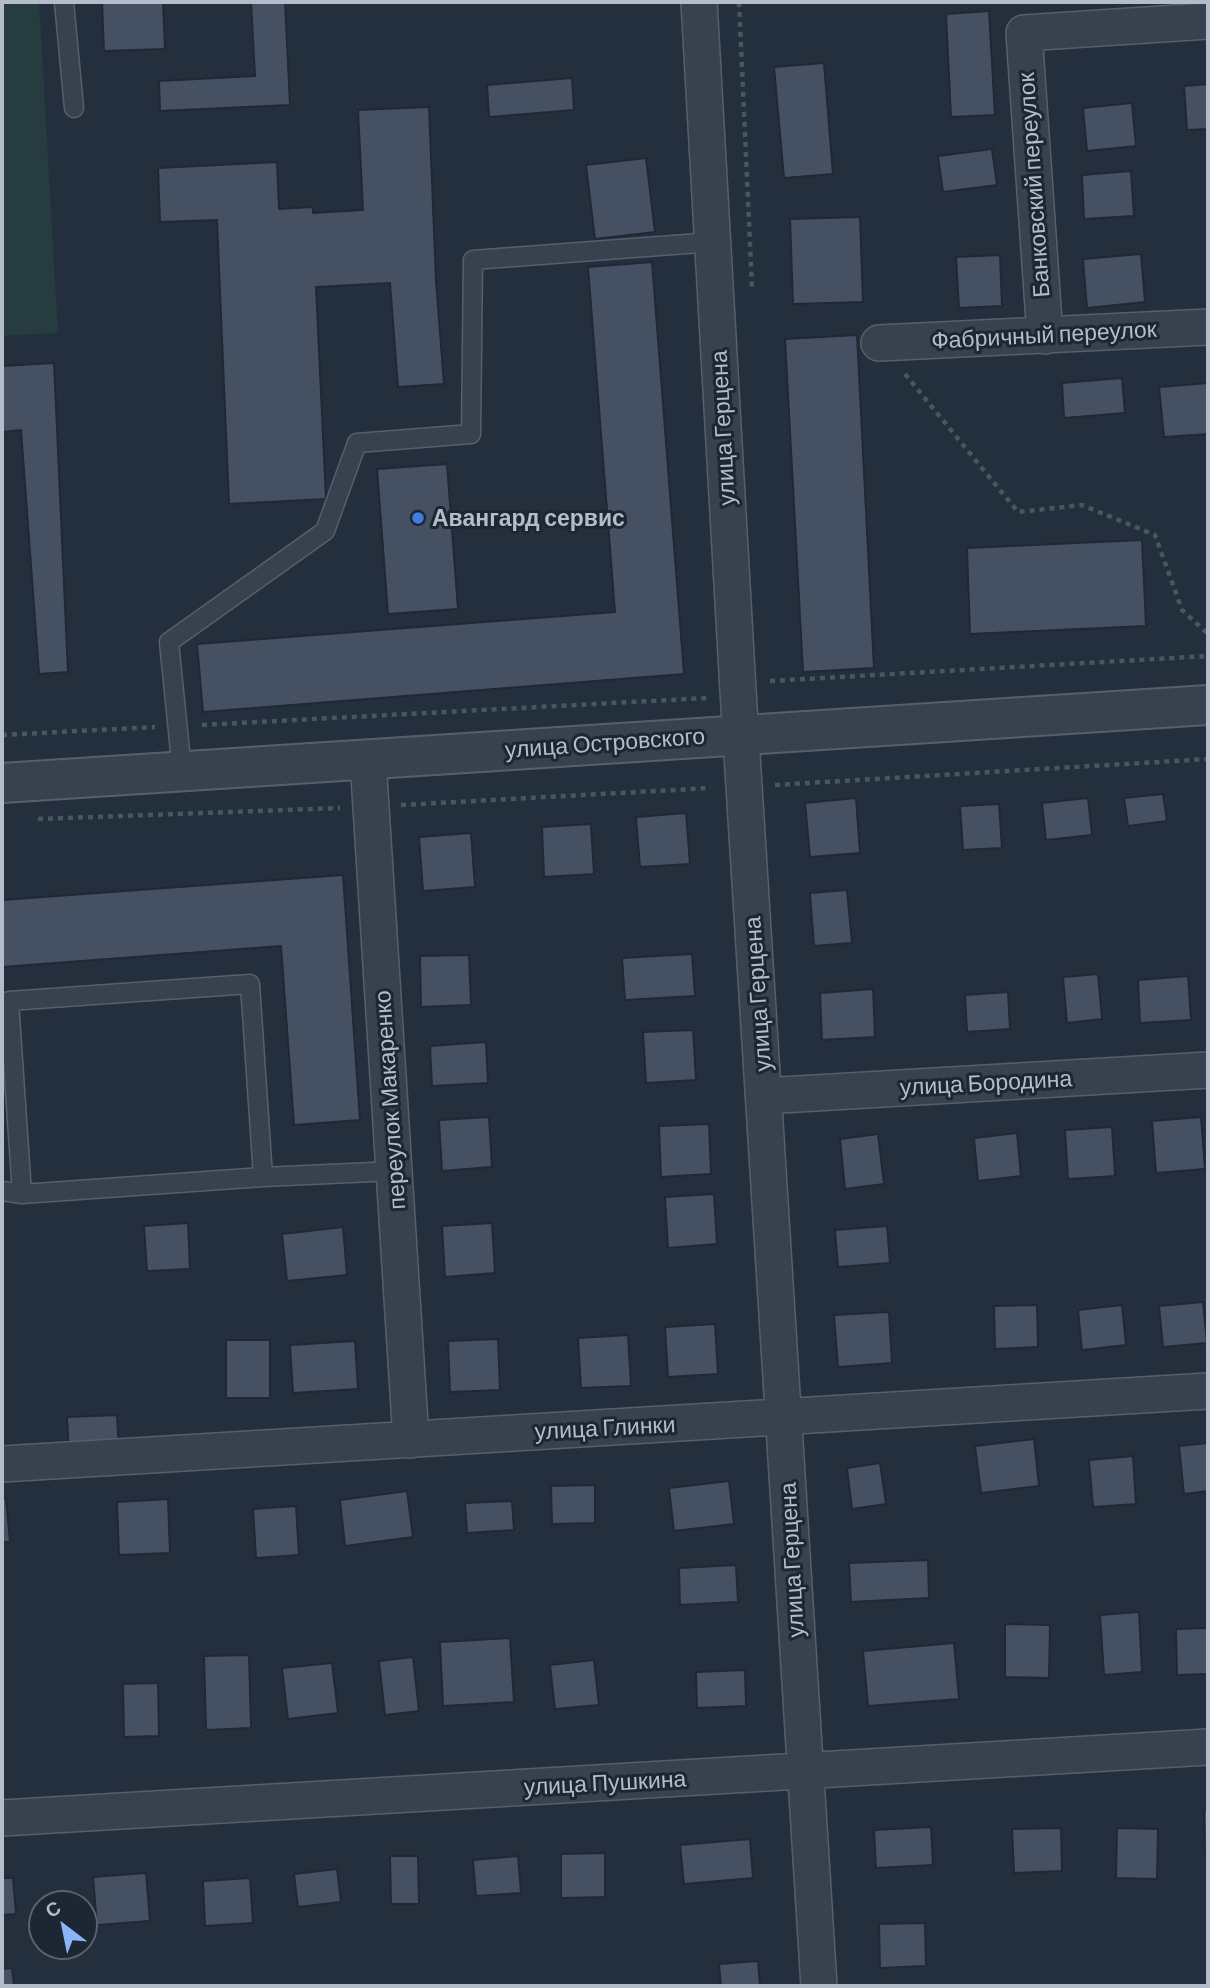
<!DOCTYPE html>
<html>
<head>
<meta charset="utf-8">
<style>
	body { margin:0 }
	#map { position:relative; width:1210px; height:1988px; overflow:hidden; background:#242f3e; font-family:Barlow,sans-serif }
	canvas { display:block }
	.frame { position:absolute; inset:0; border:4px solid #b4bcc9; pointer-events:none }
	.north { position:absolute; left:28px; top:1890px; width:70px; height:70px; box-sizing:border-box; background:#1d2633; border:2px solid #59626f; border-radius:50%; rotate:328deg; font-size:19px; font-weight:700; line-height:28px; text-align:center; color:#b4bcc9 }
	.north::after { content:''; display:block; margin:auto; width:24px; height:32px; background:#8ab4f8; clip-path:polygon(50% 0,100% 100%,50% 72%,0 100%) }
</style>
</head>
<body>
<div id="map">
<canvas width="1210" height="1988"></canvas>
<div class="frame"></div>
<div class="north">С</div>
</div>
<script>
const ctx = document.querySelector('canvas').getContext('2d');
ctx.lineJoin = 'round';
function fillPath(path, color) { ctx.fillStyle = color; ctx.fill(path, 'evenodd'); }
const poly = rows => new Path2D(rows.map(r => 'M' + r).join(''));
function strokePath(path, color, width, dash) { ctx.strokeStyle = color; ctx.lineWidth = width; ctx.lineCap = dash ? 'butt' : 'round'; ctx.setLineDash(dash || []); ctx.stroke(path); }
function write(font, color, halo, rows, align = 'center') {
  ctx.font = font + ' Barlow,sans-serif'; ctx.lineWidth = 6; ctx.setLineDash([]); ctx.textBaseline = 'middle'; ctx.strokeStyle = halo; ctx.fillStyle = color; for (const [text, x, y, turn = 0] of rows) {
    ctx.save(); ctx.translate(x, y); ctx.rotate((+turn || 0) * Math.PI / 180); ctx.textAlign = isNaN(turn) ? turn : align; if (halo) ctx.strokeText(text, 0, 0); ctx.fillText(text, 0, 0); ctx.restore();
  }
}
const green = poly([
	[2,2,39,2,58,333,2,336]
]);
const building = poly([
	[102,2,163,2,165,49,104,51,102,2],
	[251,2,285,2,290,105,160,111,159,81,255,76,251,2],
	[989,11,995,115,951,117,946,14,989,11],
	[824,63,833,174,784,178,774,67,824,63],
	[572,78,574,110,489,117,487,85,572,78],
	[1208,84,1208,129,1187,130,1184,86,1208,84],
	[1132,103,1136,146,1087,151,1083,108,1132,103],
	[429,107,436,281,444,384,398,387,390,283,316,287,326,499,229,504,217,220,160,222,158,168,277,162,279,209,313,207,313,213,363,210,358,110,429,107],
	[992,149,997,185,943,192,938,156,992,149],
	[646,158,655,232,595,239,586,165,646,158],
	[1131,171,1134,216,1084,219,1082,175,1131,171],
	[860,217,863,302,793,304,790,219,860,217],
	[1141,254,1145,302,1087,308,1083,259,1141,254],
	[1000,255,1002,306,959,308,956,257,1000,255],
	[652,262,684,674,203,712,197,644,615,612,588,267,652,262],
	[857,335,874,668,803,672,785,339,857,335],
	[54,363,68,672,39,674,21,430,2,432,2,366,54,363],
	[1122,378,1125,413,1064,418,1062,383,1122,378],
	[1208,383,1208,434,1164,437,1159,387,1208,383],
	[447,464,458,609,388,614,377,469,447,464],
	[1142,540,1146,626,970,634,967,548,1142,540],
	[1163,794,1167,821,1128,826,1124,798,1163,794],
	[856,798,860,853,810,857,805,803,856,798],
	[1088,798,1092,835,1046,840,1042,803,1088,798],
	[999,804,1002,848,963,850,960,806,999,804],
	[686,813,690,864,640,867,636,817,686,813],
	[591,824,594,874,544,877,542,827,591,824],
	[471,833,475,887,423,891,419,837,471,833],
	[343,875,360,1120,294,1125,281,946,2,967,2,900,343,875],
	[847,890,852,943,814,946,810,893,847,890],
	[692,954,695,996,625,1000,622,958,692,954],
	[469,955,471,1005,421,1007,420,956,469,955],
	[1098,974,1102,1019,1067,1023,1063,977,1098,974],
	[1188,976,1191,1020,1140,1023,1138,980,1188,976],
	[873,989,875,1037,822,1040,820,993,873,989],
	[1008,992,1010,1029,967,1032,965,995,1008,992],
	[693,1030,696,1080,646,1083,643,1032,693,1030],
	[486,1042,488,1083,432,1086,430,1046,486,1042],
	[489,1117,492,1167,442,1171,439,1120,489,1117],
	[1201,1117,1205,1169,1156,1173,1152,1121,1201,1117],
	[709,1124,711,1174,661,1177,659,1126,709,1124],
	[1112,1127,1115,1176,1068,1179,1065,1130,1112,1127],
	[1017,1133,1021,1176,978,1181,974,1138,1017,1133],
	[878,1134,884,1184,845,1189,840,1139,878,1134],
	[714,1194,717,1244,668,1248,665,1197,714,1194],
	[188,1223,190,1269,147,1271,144,1226,188,1223],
	[492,1223,495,1273,445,1277,442,1226,492,1223],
	[887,1226,890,1263,838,1267,835,1230,887,1226],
	[343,1227,347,1275,287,1281,282,1234,343,1227],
	[1203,1302,1207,1343,1163,1347,1159,1306,1203,1302],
	[1037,1305,1038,1347,995,1349,994,1306,1037,1305],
	[1122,1305,1126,1345,1082,1350,1078,1310,1122,1305],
	[889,1312,892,1363,838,1367,834,1315,889,1312],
	[715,1324,718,1374,668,1377,665,1327,715,1324],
	[628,1335,631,1386,581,1388,578,1338,628,1335],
	[498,1339,500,1390,450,1392,448,1341,498,1339],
	[226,1340,270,1340,270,1398,226,1398,226,1340],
	[355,1341,358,1389,293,1393,290,1345,355,1341],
	[117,1415,119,1451,69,1453,67,1417,117,1415],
	[1034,1439,1039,1486,981,1493,975,1446,1034,1439],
	[1208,1443,1208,1491,1184,1494,1179,1446,1208,1443],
	[1133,1456,1136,1504,1093,1507,1089,1460,1133,1456],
	[880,1463,886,1504,852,1509,847,1468,880,1463],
	[729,1481,734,1524,674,1531,669,1488,729,1481],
	[595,1485,595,1523,552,1524,551,1486,595,1485],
	[407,1491,413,1537,345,1546,340,1500,407,1491],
	[2,1499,6,1499,10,1542,2,1542,2,1499],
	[168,1499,170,1553,119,1555,117,1502,168,1499],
	[512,1501,514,1530,467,1533,465,1503,512,1501],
	[296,1506,299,1555,256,1558,253,1509,296,1506],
	[928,1560,929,1598,851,1602,849,1563,928,1560],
	[736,1565,738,1602,680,1605,679,1568,736,1565],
	[1139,1612,1142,1672,1104,1675,1100,1615,1139,1612],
	[1005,1624,1050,1625,1049,1678,1005,1677,1005,1624],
	[1208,1628,1208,1674,1177,1675,1176,1629,1208,1628],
	[510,1638,514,1702,443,1706,440,1642,510,1638],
	[954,1643,959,1699,868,1706,863,1651,954,1643],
	[249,1655,251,1728,206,1730,204,1656,249,1655],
	[413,1657,419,1711,385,1715,379,1661,413,1657],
	[594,1660,599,1705,555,1709,550,1665,594,1660],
	[332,1663,338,1713,288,1719,282,1668,332,1663],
	[745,1670,746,1706,697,1708,696,1672,745,1670],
	[158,1683,159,1736,124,1737,123,1684,158,1683],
	[1204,1810,1208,1810,1208,1855,1205,1855,1204,1810],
	[931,1827,933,1865,876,1868,874,1830,931,1827],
	[1061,1828,1062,1871,1014,1873,1012,1829,1061,1828],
	[1117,1828,1158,1829,1157,1879,1116,1878,1117,1828],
	[750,1839,753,1878,684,1884,680,1845,750,1839],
	[605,1853,605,1897,561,1898,561,1854,605,1853],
	[390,1856,418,1856,419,1904,391,1904,390,1856],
	[518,1856,521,1893,476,1896,473,1860,518,1856],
	[337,1869,341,1902,298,1907,294,1874,337,1869],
	[146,1873,150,1921,97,1925,93,1877,146,1873],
	[2,1878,13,1878,16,1914,2,1915,2,1878],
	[250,1878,253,1923,205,1926,203,1881,250,1878],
	[925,1923,926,1966,880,1968,879,1924,925,1923],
	[758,1961,760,1986,721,1986,719,1964,758,1961],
	[12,1968,14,1986,2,1986,2,1969,12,1968]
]);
const path = poly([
	[739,2,752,288],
	[905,374,1018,512,1082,505,1155,535,1182,610,1208,634],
	[770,681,1208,656],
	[202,725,707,698],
	[2,735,155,727],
	[775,785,1208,759],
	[401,805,711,788],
	[38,819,340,808]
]);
const service = poly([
	[64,2,74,108],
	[182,771,169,642,325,531,357,443,471,434,473,260,713,242],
	[263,1177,395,1171],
	[2,1191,22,1194,263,1177,250,984,9,1001,22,1194]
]);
const minor = poly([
	[699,2,738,690,819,1986],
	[1045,336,1024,33,1208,21],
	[879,343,1208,327],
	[368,760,411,1440],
	[764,1096,1208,1070],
	[2,1464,1208,1391],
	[2,1818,1208,1747]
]);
const tertiary = poly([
	[2,783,1208,705]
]);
const markers = [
	[418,518,7,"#3f7fe0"]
];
const streetNames = [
	["Банковский переулок",1034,185,-94],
	["Фабричный переулок",1044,335,-3],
	["улица Герцена",723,428,-93],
	["улица Островского",605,743,-4],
	["улица Герцена",758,994,-94],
	["улица Бородина",986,1083,-3],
	["переулок Макаренко",390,1100,-94],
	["улица Глинки",605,1428,-3],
	["улица Герцена",792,1560,-93],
	["улица Пушкина",605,1783,-3]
];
const poiNames = [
	["Авангард сервис",432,518]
];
fillPath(green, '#263c3f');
fillPath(building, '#455162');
strokePath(building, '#1f2835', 2);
strokePath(service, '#565f6c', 21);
strokePath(minor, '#565f6c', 38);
strokePath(tertiary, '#565f6c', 42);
strokePath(path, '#44595c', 4.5, [5, 5]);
strokePath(service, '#38414e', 18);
strokePath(minor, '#38414e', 35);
strokePath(tertiary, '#38414e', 38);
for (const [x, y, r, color] of markers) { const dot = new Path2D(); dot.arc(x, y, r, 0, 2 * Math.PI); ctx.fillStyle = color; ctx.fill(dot); strokePath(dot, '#1d2633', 2.5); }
write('23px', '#b4bcc9', '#1d2633', streetNames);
write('bold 23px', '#b4bcc9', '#1d2633', poiNames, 'left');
</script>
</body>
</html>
